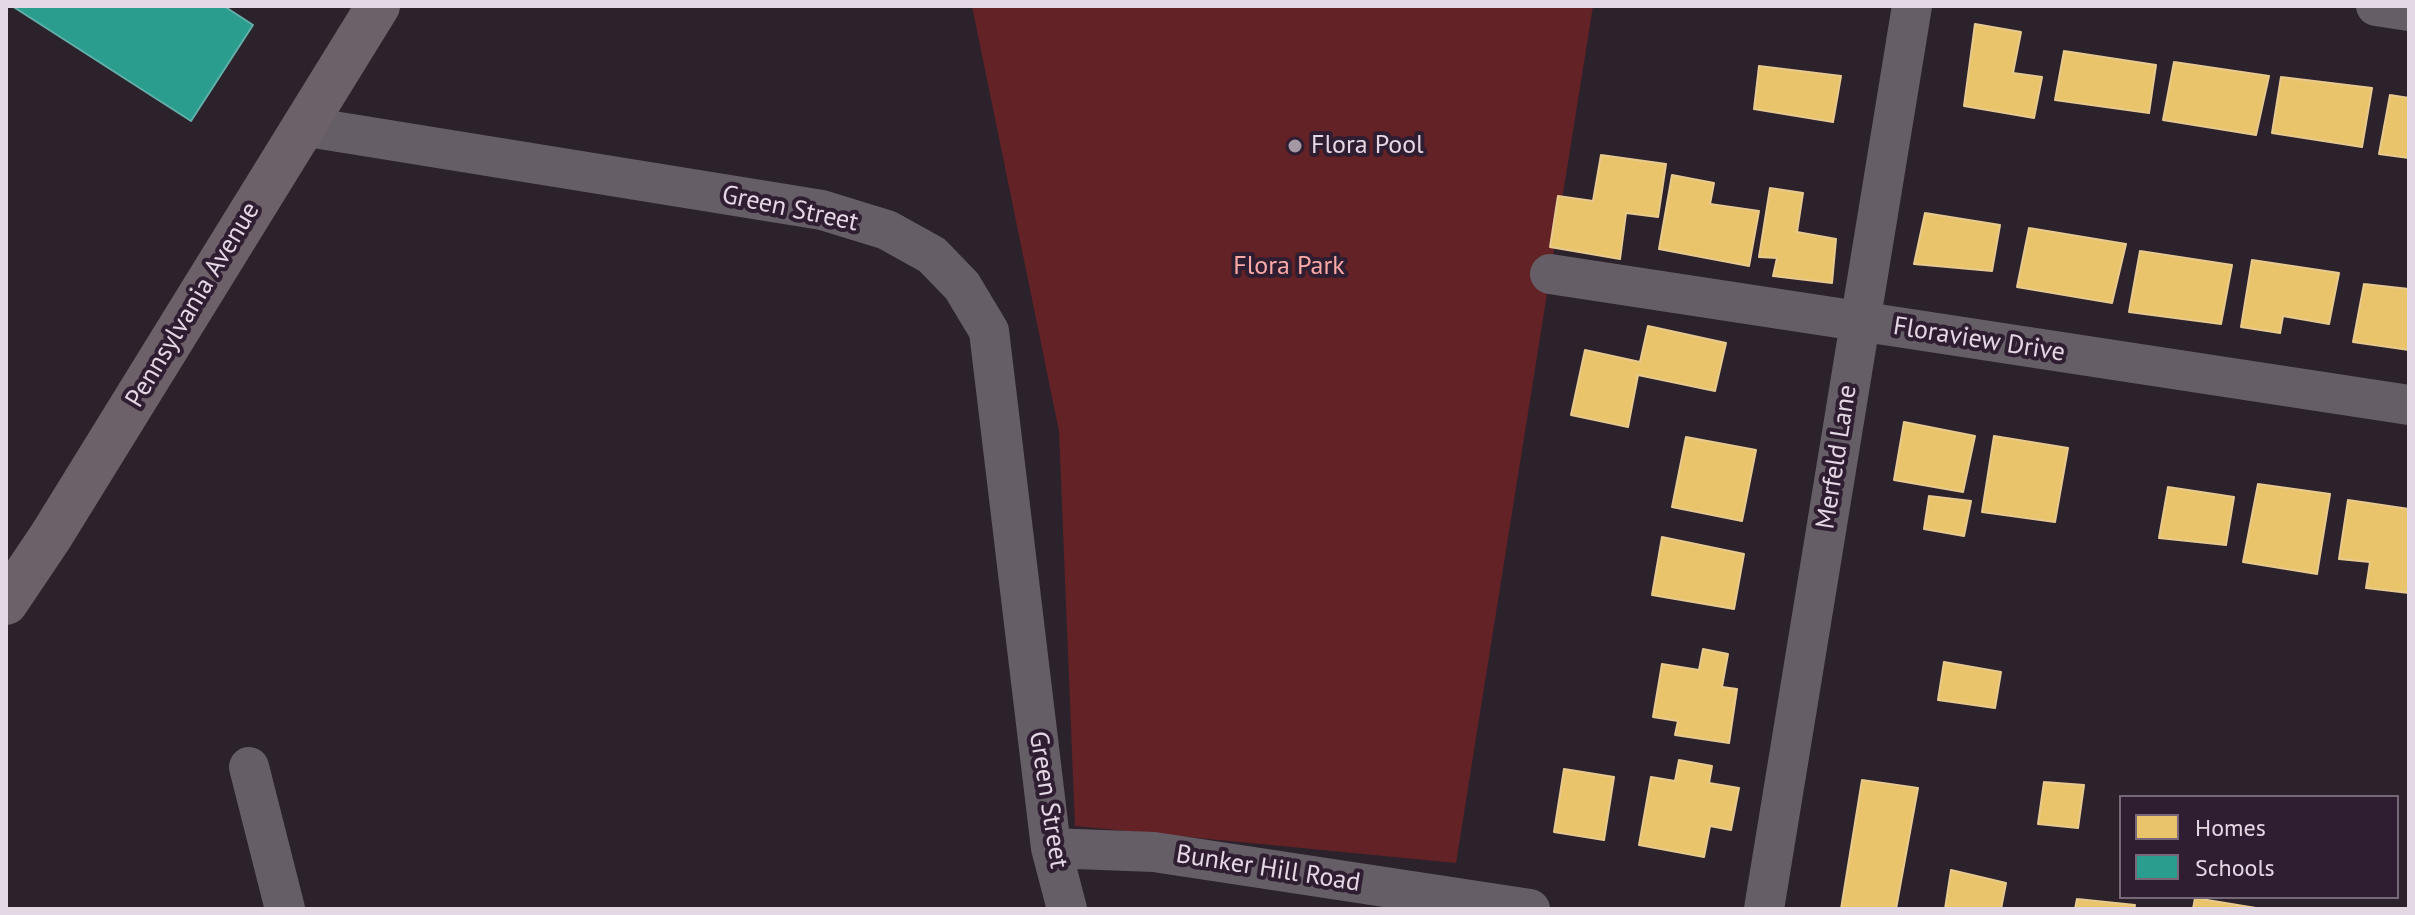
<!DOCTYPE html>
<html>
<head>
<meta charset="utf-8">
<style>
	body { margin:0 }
	#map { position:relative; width:2415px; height:915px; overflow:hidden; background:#2c222c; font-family:"PT Sans",sans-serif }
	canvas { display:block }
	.frame { position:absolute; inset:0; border:8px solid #e4d8e5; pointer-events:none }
	.legend { position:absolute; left:2119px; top:795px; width:280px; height:104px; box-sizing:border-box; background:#2f1d31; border:2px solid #776879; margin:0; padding:10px 14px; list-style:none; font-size:24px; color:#e4d8e5 }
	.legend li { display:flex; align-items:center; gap:16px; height:40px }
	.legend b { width:40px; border:2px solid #776879 }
</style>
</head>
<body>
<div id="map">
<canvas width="2415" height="915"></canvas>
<div class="frame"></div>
<ul class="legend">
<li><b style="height:22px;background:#e9c46a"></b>Homes</li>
<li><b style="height:22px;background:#2a9d8f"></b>Schools</li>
</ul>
</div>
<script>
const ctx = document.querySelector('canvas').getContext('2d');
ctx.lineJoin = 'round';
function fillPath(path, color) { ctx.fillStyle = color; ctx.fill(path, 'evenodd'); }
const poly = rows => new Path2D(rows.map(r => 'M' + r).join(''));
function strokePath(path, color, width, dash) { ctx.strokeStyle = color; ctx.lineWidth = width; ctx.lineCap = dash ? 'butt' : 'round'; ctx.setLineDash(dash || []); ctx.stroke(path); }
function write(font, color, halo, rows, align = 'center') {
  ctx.font = font + ' "PT Sans",sans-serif'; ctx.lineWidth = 8; ctx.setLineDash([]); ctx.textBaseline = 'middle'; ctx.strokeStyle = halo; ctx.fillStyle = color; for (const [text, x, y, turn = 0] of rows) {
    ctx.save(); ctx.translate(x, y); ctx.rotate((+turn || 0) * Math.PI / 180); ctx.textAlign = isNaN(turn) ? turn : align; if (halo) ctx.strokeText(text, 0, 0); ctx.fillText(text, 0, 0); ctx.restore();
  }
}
const green = poly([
	[972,6,1593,6,1456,863,1075,826,1059,431]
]);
const homes = poly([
	[1975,24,2021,32,2013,73,2042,77,2034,118,1964,106,1975,24],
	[2064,51,2156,65,2149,113,2055,100,2064,51],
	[2174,62,2269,76,2256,135,2163,120,2174,62],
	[1759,66,1841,76,1833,122,1754,109,1759,66],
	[2281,77,2372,88,2362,147,2272,133,2281,77],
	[2390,95,2409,98,2409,158,2379,154,2390,95],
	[1601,155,1666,164,1658,217,1626,213,1620,259,1550,247,1558,196,1593,201,1601,155],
	[1672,175,1714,183,1710,204,1759,211,1749,266,1659,249,1672,175],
	[1770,188,1803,193,1797,232,1836,239,1832,283,1773,276,1777,258,1759,257,1770,188],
	[1925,213,2000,225,1992,271,1914,264,1925,213],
	[2029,228,2126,244,2112,303,2017,287,2029,228],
	[2140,251,2232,265,2221,324,2129,312,2140,251],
	[2252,260,2339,273,2329,324,2283,316,2280,333,2241,327,2252,260],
	[2364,284,2409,289,2409,350,2353,342,2364,284],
	[1648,326,1726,343,1715,391,1638,375,1628,427,1571,415,1585,350,1640,362,1648,326],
	[1904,422,1975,436,1963,492,1894,480,1904,422],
	[1994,436,2068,448,2055,522,1982,512,1994,436],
	[1686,437,1756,450,1742,521,1672,507,1686,437],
	[2258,484,2330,494,2317,574,2243,562,2258,484],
	[2168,487,2234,497,2226,545,2159,538,2168,487],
	[1929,496,1971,501,1964,536,1924,529,1929,496],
	[2348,500,2409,509,2409,593,2366,588,2370,562,2339,559,2348,500],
	[1662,537,1744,554,1734,609,1652,595,1662,537],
	[1703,649,1728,654,1722,687,1737,689,1729,743,1675,735,1678,721,1653,717,1662,664,1699,670,1703,649],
	[1944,662,2001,672,1995,708,1938,700,1944,662],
	[1679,760,1712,766,1709,783,1739,788,1731,830,1710,826,1704,857,1639,845,1651,777,1675,781,1679,760],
	[1564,769,1614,777,1604,840,1554,832,1564,769],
	[1862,780,1918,788,1896,909,1841,909,1862,780],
	[2044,782,2084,785,2078,828,2038,824,2044,782],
	[1951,870,2006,883,2001,909,1945,909,1951,870],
	[2195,898,2262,909,2193,909,2195,898],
	[2077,899,2135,905,2134,909,2075,909,2077,899]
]);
const schools = poly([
	[12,6,224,6,253,25,191,121,12,6]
]);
const minor = poly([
	[2376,6,2409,11],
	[302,126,822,210,887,230,932,255,962,286,989,331,1051,848,1067,909],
	[1550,274,2409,405],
	[249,767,285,909],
	[1051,848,1154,852,1530,909],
	[1764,909,1912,6]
]);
const secondary = poly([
	[6,603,51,536,378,6]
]);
const markers = [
	[1295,146,8,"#a498a4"]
];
const poiNames = [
	["Flora Pool",1311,146]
];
const streetNames = [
	["Green Street",790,209,12],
	["Pennsylvania Avenue",193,305,-59],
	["Floraview Drive",1979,340,9],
	["Merfeld Lane",1837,457,-81],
	["Green Street",1048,800,81],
	["Bunker Hill Road",1268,869,9]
];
const parkNames = [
	["Flora Park",1289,267]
];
fillPath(green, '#632226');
fillPath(homes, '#e9c46a');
strokePath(homes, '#e8ca8f', 2);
fillPath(schools, '#2a9d8f');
strokePath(schools, '#62afa9', 2);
strokePath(minor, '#665e67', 40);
strokePath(secondary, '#6c6069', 44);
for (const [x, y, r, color] of markers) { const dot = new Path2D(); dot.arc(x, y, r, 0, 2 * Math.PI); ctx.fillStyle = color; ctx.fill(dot); strokePath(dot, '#2f1d31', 3); }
write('26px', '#e4d8e5', '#2f1d31', poiNames, 'left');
write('26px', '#e4d8e5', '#2f1d31', streetNames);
write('26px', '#faa9a7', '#2f1d31', parkNames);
</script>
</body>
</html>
